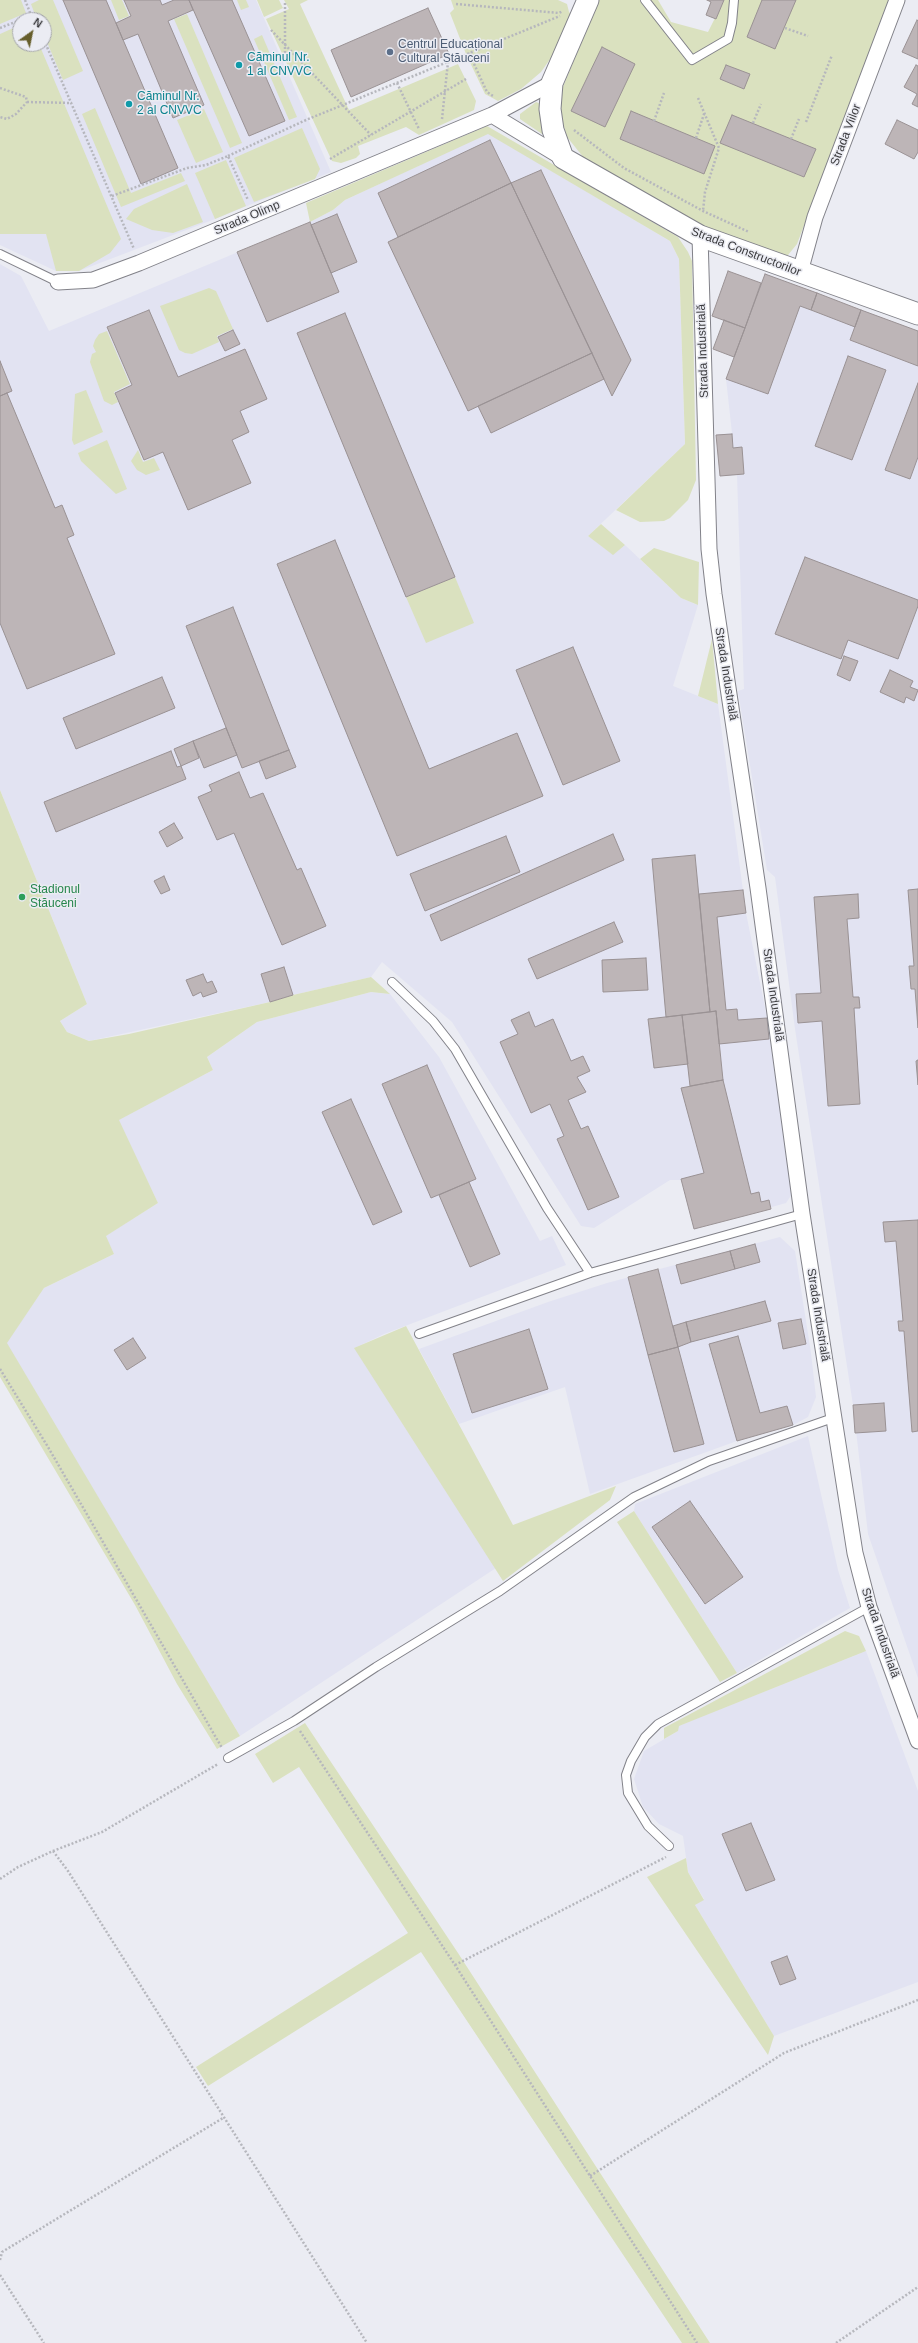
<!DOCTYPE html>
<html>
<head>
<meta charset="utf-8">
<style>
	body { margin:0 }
	#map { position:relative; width:918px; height:2343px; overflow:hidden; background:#ebecf3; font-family:Helvetica,sans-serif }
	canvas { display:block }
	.north { position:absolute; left:12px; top:12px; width:40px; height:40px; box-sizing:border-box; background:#ebecf3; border:1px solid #a5a6ab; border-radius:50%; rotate:33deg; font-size:11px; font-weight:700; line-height:16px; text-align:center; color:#3c3c3f }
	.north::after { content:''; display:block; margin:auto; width:14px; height:18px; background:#665e2b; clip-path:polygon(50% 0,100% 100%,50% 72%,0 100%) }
</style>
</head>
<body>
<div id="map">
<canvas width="918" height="2343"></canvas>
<div class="north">N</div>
</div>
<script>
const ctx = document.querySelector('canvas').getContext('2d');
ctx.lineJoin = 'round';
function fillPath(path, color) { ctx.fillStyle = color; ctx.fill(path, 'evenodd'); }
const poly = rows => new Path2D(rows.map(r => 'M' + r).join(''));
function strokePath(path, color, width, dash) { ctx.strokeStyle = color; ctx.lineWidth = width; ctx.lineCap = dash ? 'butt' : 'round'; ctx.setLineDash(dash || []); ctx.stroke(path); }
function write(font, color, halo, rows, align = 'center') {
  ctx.font = font + ' Helvetica,sans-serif'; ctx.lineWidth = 3; ctx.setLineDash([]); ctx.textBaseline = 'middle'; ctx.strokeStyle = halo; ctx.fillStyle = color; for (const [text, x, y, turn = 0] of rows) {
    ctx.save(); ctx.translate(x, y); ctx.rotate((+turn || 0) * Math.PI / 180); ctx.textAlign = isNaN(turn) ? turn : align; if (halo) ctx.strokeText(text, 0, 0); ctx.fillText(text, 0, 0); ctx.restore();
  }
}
const built = poly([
	[0,0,256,0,331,172,215,219,79,271,56,271,0,245],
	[20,20,44,20,44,44,20,44],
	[488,133,670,241,679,259,685,444,588,536,613,554,625,545,681,598,698,605,673,686,718,704,746,913,767,1018,792,1194,786,1203,694,1229,681,1180,670,1180,594,1228,581,1226,452,1022,382,962,371,977,293,995,270,1002,89,1041,67,1032,60,1021,87,1004,0,790,0,264,21,276,49,331,310,222,333,210,345,200],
	[716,1012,723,1080,690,1086],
	[765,274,918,331,918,1678,868,1534,853,1405,795,1029,775,877,767,870,738,691,744,689,737,475,720,476,716,435,732,433,726,379],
	[371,992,390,994,439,1057,540,1241,552,1236,566,1265,384,1334,355,1348,496,1568,240,1736,6,1343,44,1288,114,1254,105,1236,158,1203,118,1120,213,1070,207,1057,257,1022],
	[780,1237,795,1251,811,1353,816,1397,808,1417,793,1425,737,1441,590,1494,565,1387,459,1424,419,1349,548,1302,607,1283],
	[808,1436,838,1570,850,1608,737,1673,634,1511,635,1504],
	[866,1651,918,1791,918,1982,774,2036,695,1905,704,1899,688,1872,683,1836,659,1824,643,1807,634,1779,644,1751,678,1731,678,1726]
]);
const green = poly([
	[0,0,21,0,26,13,0,24],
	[39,0,53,0,83,71,63,80,44,35,44,20,37,20,31,4],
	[111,0,122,0,129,16,119,20],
	[237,0,246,0,249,7,241,10],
	[257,0,279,0,283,8,264,17],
	[284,0,308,0,300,4,349,110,458,64,476,101,474,110,419,135,406,127,358,146,360,154,356,158,341,163,332,161,266,19,289,9],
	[451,0,558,0,567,4,569,12,572,15,555,52,541,72,521,89,498,101,485,94,466,54,450,13,454,9],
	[599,0,658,0,671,22,708,32,724,0,889,0,797,244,788,255,779,256,710,230,584,158,567,137,559,110,560,94],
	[187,14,242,143,230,148,174,19],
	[20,25,20,44,39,44,121,239,110,253,79,271,56,271,46,234,0,234,0,34],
	[262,35,297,117,289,120,254,39],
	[536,102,541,104,545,131,542,134,520,119,520,114],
	[95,108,131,193,181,173,185,181,121,207,82,114],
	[204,109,223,152,196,163,177,120],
	[487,126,678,237,688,252,692,261,696,480,688,500,670,518,664,521,640,522,616,510,685,444,679,259,670,241,488,134,345,200,333,210,310,222,306,203],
	[302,128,320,169,315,179,254,202,234,158],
	[226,160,246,206,215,219,195,173],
	[187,184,203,222,173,233,152,230,126,219,134,209],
	[209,288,216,291,233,329,217,336,219,342,192,354,185,353,179,350,160,306],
	[107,331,130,384,114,392,118,402,112,405,104,401,90,362,92,354,96,352,93,346,95,340,99,334],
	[86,390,103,432,74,445,72,440,75,394],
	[107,440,127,489,116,494,81,461,78,453],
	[138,450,143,462,154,458,160,470,146,475,137,470,131,461],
	[601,524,625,545,613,555,588,536],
	[654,548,699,562,698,605,681,598,640,559],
	[455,577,474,623,426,643,406,597],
	[712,639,718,704,698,696],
	[0,790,87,1004,60,1021,67,1032,89,1041,129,1034,270,1002,293,995,371,977,390,994,371,992,257,1022,207,1057,213,1070,119,1120,158,1203,106,1236,114,1254,44,1288,7,1343,240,1736,217,1749,177,1684,135,1605,0,1377],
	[406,1326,513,1525,616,1486,610,1500,503,1581,354,1348],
	[634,1511,737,1673,720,1682,617,1522],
	[845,1631,859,1636,866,1651,679,1726,678,1731,664,1739,664,1728],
	[305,1723,458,1953,710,2343,682,2343,421,1952,208,2086,196,2067,408,1933,299,1767,273,1783,255,1754],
	[686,1858,688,1872,704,1900,695,1905,774,2036,768,2055,647,1877]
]);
const building = poly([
	[63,0,106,0,178,168,141,184,63,0],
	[124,0,160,0,162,5,174,0,189,0,193,10,168,21,204,105,173,118,138,34,123,40,116,23,131,16,124,0],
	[189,0,232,0,285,121,249,136,189,0],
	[707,0,724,0,716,19,706,15,711,2,707,0],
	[762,0,796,0,775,49,747,37,762,0],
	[428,8,449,54,351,97,331,50,428,8],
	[917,20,918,21,918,59,902,52,917,20],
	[602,47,635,64,605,127,571,111,602,47],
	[726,65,750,74,744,89,720,79,726,65],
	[916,65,918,66,918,107,912,104,917,94,904,87,916,65],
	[631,111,715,146,704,174,620,139,631,111],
	[732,115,816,149,804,177,720,143,732,115],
	[897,120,918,130,918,152,914,159,885,144,897,120],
	[490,140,511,183,398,237,378,193,490,140],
	[541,170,631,360,612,396,511,183,541,170],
	[511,183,592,353,468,411,388,242,511,183],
	[337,214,357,262,331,273,311,225,337,214],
	[310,222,339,292,267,322,237,252,310,222],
	[728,271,761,283,745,328,712,316,728,271],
	[765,274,817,293,811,310,800,306,768,394,726,379,765,274],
	[817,293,861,310,855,327,811,310,817,293],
	[149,310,178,377,245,349,267,399,240,411,249,432,232,440,251,483,188,510,163,452,144,460,115,393,132,385,107,327,149,310],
	[861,310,918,331,918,366,850,340,861,310],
	[345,313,455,577,406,597,297,333,345,313],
	[724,320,745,328,734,357,713,349,724,320],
	[233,330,240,344,225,351,218,337,233,330],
	[592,353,604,379,491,433,478,406,592,353],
	[848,356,886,370,852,460,815,446,848,356],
	[0,361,12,391,0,396,0,361],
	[918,383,918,457,910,479,885,470,918,383],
	[7,393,55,508,62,505,74,535,67,538,115,654,27,689,0,623,0,396,7,393],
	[732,434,733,448,742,447,744,474,720,476,716,435,732,434],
	[335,540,429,769,517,733,543,796,397,856,277,564,335,540],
	[805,557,918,600,918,606,898,659,848,640,841,659,775,634,805,557],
	[233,607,289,750,242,768,186,626,233,607],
	[573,647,620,761,563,785,516,670,573,647],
	[844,656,858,661,850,681,837,675,844,656],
	[890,670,913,681,910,687,918,690,914,701,906,697,904,703,880,692,890,670],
	[162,677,175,708,76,749,63,718,162,677],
	[226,728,237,755,204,768,193,741,226,728],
	[193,741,199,758,181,766,174,749,193,741],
	[289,750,296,767,266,779,259,761,289,750],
	[171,751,177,767,181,766,186,779,56,832,44,802,171,751],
	[239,772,250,798,263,793,297,870,301,868,326,926,282,945,234,833,217,840,198,797,212,791,209,785,239,772],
	[174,823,183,838,167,847,159,832,174,823],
	[613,834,624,860,441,941,430,915,613,834],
	[506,836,520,872,425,911,410,874,506,836],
	[695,855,710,1012,666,1017,652,859,695,855],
	[164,876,170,890,161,894,154,881,164,876],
	[918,889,918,1028,915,989,911,989,909,966,914,966,908,890,918,889],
	[743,890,746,913,717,917,726,1010,737,1009,738,1020,767,1018,769,1039,719,1044,716,1011,710,1012,699,894,743,890],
	[858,894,859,918,847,919,853,997,859,997,860,1008,854,1008,860,1104,828,1106,822,1021,798,1023,796,994,821,993,814,897,858,894],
	[614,922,623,942,537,979,528,959,614,922],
	[646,958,648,990,603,992,602,960,646,958],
	[284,967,293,995,270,1002,261,974,284,967],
	[203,974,207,983,212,981,217,992,203,997,201,992,193,996,186,980,203,974],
	[716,1011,723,1080,690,1086,682,1015,716,1011],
	[529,1012,535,1027,553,1019,571,1061,583,1056,590,1071,577,1077,586,1092,568,1100,581,1129,588,1126,619,1197,588,1210,557,1139,564,1136,550,1104,531,1113,500,1042,518,1034,511,1020,529,1012],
	[682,1015,688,1064,654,1068,648,1019,682,1015],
	[918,1060,918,1085,916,1061,918,1060],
	[427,1065,476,1179,431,1198,382,1084,427,1065],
	[723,1080,751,1194,759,1192,761,1202,769,1200,771,1209,694,1229,681,1179,704,1173,681,1088,723,1080],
	[351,1099,402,1212,373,1225,322,1112,351,1099],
	[469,1182,500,1254,470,1267,439,1195,469,1182],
	[918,1220,918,1431,912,1432,904,1331,899,1331,898,1321,903,1321,896,1241,885,1242,883,1222,918,1220],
	[755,1244,760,1262,735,1269,730,1251,755,1244],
	[730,1251,735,1269,681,1284,676,1265,730,1251],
	[658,1269,678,1347,648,1355,628,1277,658,1269],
	[765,1301,771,1321,691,1342,686,1322,765,1301],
	[801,1319,806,1344,783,1349,778,1323,801,1319],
	[686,1322,691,1342,678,1347,673,1326,686,1322],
	[529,1329,548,1389,472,1413,453,1354,529,1329],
	[738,1336,760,1413,787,1406,793,1425,737,1441,709,1344,738,1336],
	[133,1338,146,1358,127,1370,114,1350,133,1338],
	[678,1347,704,1444,674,1452,648,1355,678,1347],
	[884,1403,886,1431,855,1433,853,1405,884,1403],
	[690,1501,743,1577,705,1604,652,1527,690,1501],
	[751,1823,775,1880,746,1891,722,1834,751,1823],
	[787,1956,796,1979,780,1985,771,1962,787,1956]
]);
const path = poly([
	[25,0,33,20],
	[456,4,559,13,563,11],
	[21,20,31,16],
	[0,28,20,20],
	[785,28,808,36],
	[271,30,371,135],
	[44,40,134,249],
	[469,53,487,92,493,96],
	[285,61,285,2],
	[397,83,419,129],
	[0,88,26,97,27,102,16,114,7,119,0,117],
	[698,98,719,148,705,192,703,211],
	[27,102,72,103],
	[442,119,448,62],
	[654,121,664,93],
	[806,122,832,55],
	[753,123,761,104],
	[574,130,624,168,703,211,749,232],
	[696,138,704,114],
	[791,139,799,119],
	[228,156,306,120,560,16],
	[330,159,466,79],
	[112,196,187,168,206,165,228,156,248,200],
	[0,1369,48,1447,222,1748],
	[300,1731,455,1965,697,2343],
	[53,1851,68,1871,367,2343],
	[0,1879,18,1867,53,1851,102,1832,218,1764],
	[455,1965,666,1857],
	[590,2176,784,2053,918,2000],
	[0,2260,2,2252,223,2118],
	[0,2275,44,2343],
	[836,2343,918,2287]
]);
const lane = poly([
	[645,0,692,60,728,39,732,23,734,0],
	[0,254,58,282],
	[392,982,433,1021,455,1049,547,1208,590,1273],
	[419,1334,590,1273,802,1214],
	[228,1758,294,1721,376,1667,500,1591,634,1497,709,1461,833,1418],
	[669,1846,648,1826,628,1793,626,1775,631,1761,645,1737,658,1724,869,1607]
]);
const street = poly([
	[492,115,563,158],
	[700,236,709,549,714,594,758,888,802,1214,855,1553,869,1607,918,1741],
	[800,272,815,217,897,0],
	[58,282,93,280,139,263,492,115,552,83]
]);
const secondary = poly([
	[588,0,552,83,550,109,553,130,563,158,700,236,918,314]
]);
const markers = [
	[390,52,4,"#5c6f8a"],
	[239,65,4,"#0f9aa8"],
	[129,104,4,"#0f9aa8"],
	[22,897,4,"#2e9e5b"]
];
const serviceNames = [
	["Centrul Educațional",398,45],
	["Cultural Stăuceni",398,59]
];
const cultureNames = [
	["Căminul Nr.",247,58],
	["1 al CNVVC",247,72],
	["Căminul Nr.",137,97],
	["2 al CNVVC",137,111]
];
const streetNames = [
	["Strada Viilor",846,135,-69],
	["Strada Olimp",247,218,-23],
	["Strada Constructorilor",746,252,21],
	["Strada Industrială",703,351,-92],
	["Strada Industrială",726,674,81],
	["Strada Industrială",773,995,82],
	["Strada Industrială",818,1315,81],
	["Strada Industrială",880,1633,71]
];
const leisureNames = [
	["Stadionul",30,890],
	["Stăuceni",30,904]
];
fillPath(built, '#e2e3f2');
fillPath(green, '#dae1bf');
fillPath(building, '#bdb5b7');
strokePath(building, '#9a9294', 1);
strokePath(lane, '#828289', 10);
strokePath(street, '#828289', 17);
strokePath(secondary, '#828289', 23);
strokePath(path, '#b6b7bd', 2.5, [2, 2]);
strokePath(lane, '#fff', 8);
strokePath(street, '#fff', 15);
strokePath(secondary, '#fff', 21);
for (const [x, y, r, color] of markers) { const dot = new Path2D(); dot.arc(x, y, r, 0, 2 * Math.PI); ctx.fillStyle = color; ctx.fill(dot); strokePath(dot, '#ebecf3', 1.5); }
write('12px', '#4e5e75', '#ebecf3', serviceNames, 'left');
write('12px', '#0d838f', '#ebecf3', cultureNames, 'left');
write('12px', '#3c3c3f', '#ebecf3', streetNames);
write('12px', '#27864d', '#ebecf3', leisureNames, 'left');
</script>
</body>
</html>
